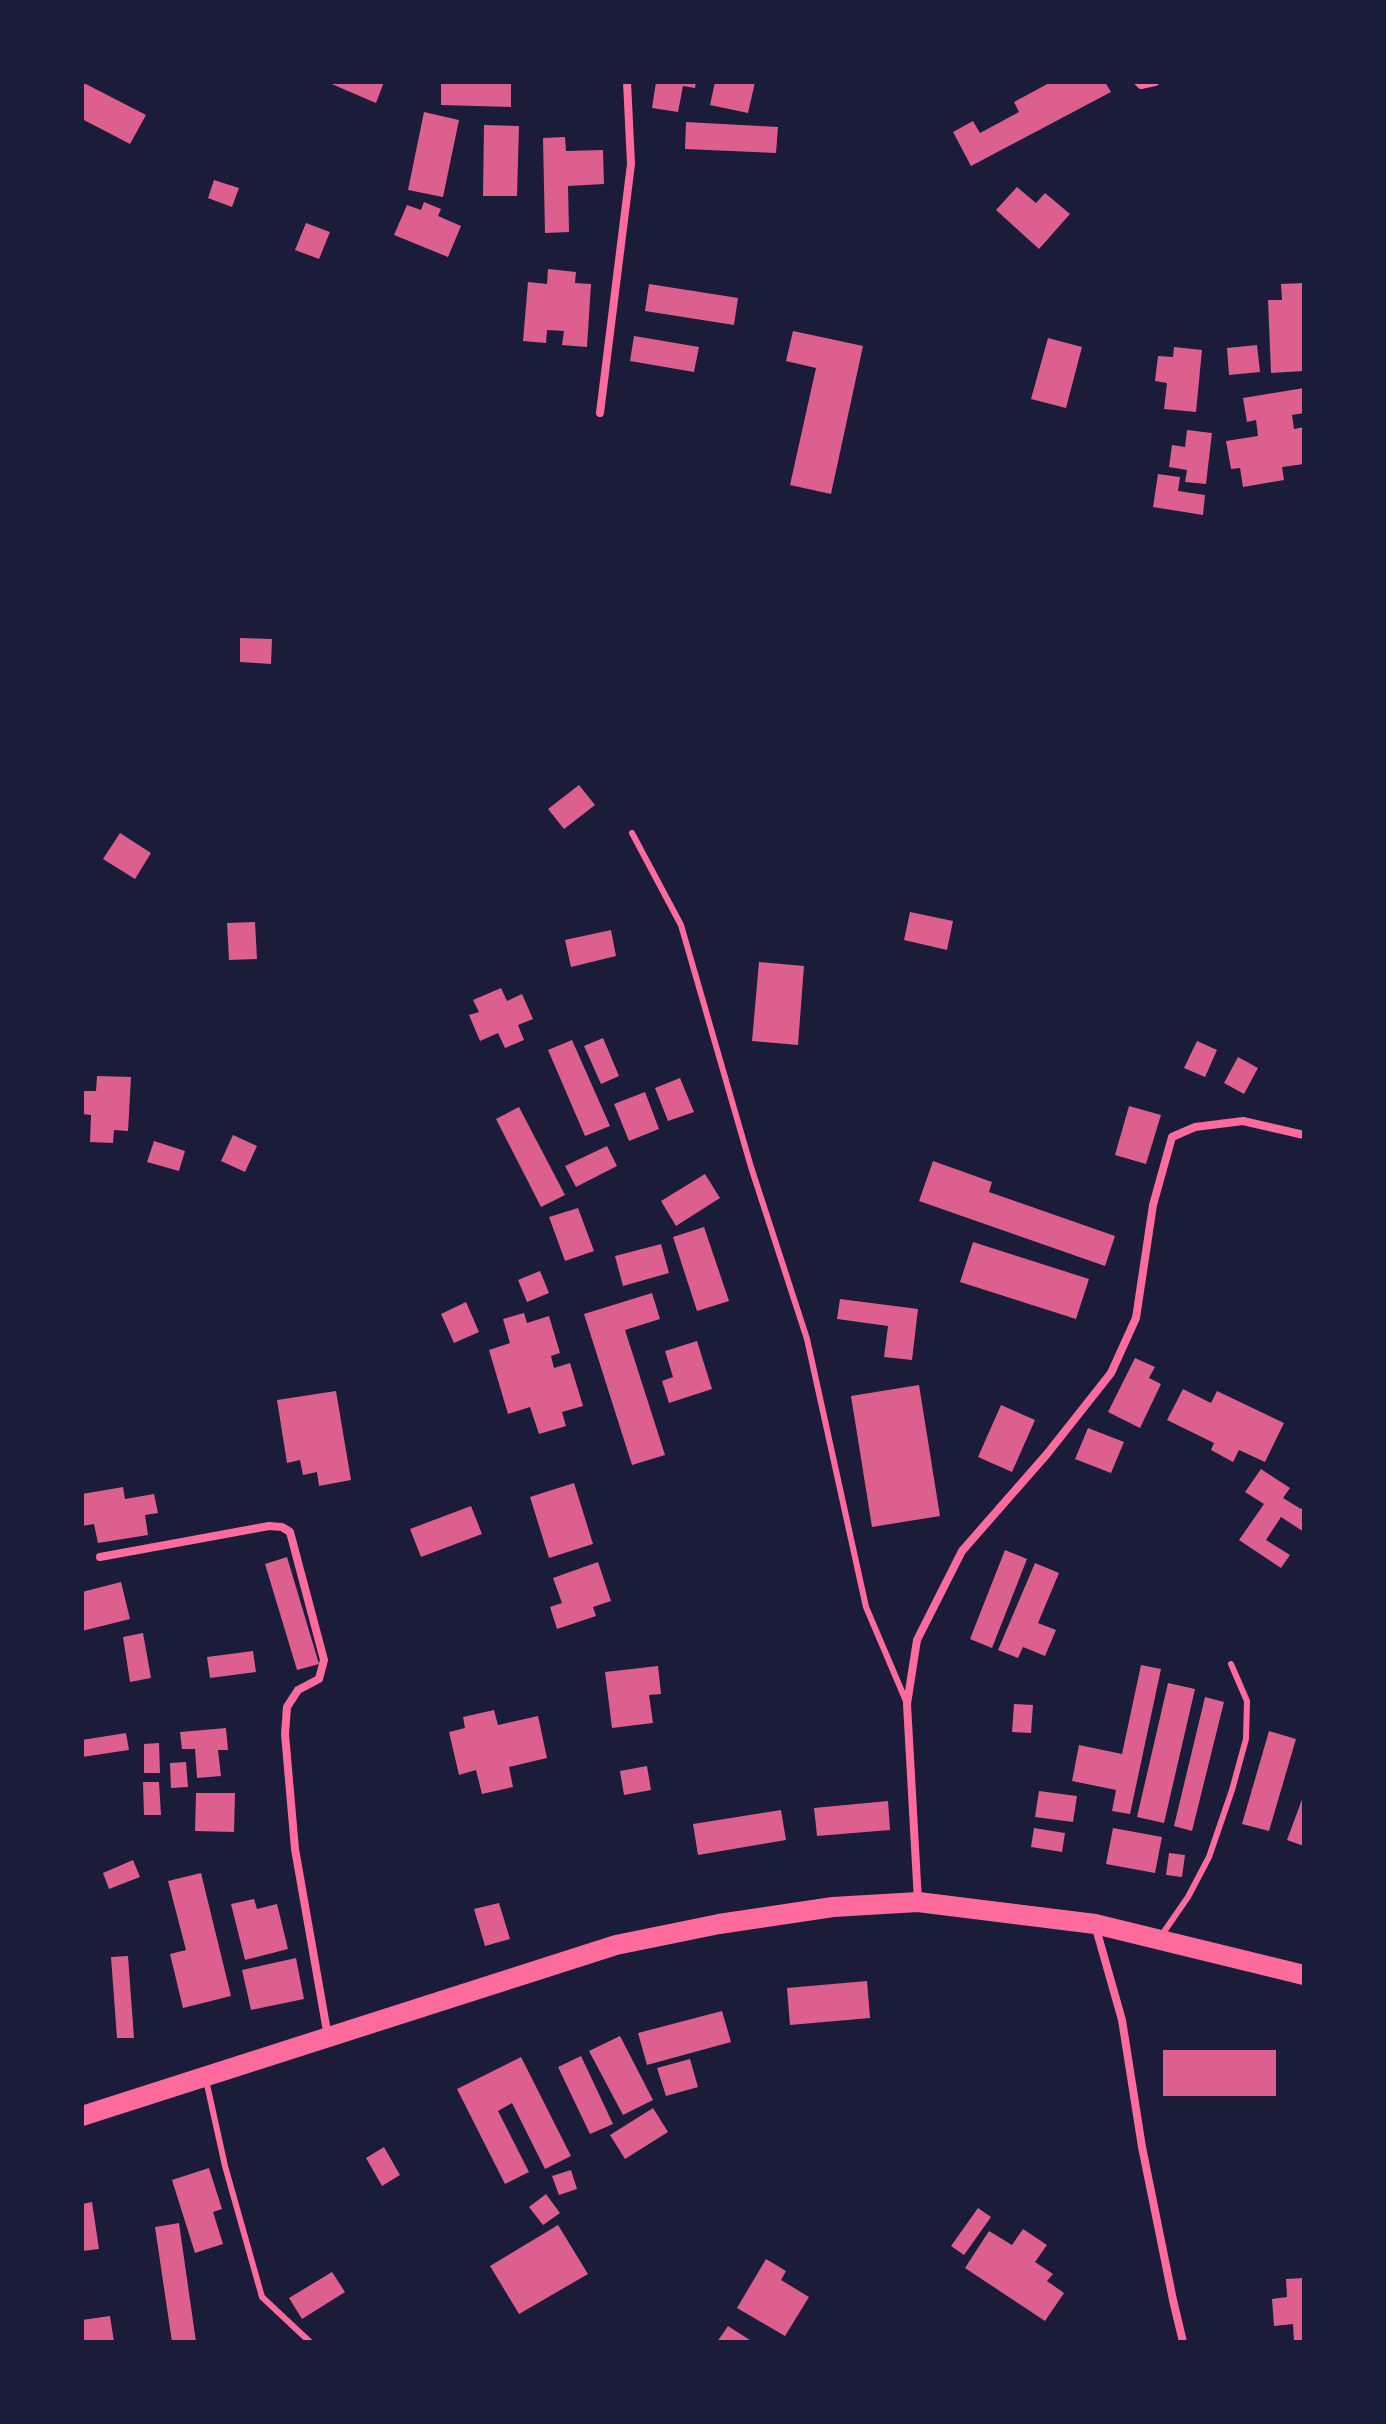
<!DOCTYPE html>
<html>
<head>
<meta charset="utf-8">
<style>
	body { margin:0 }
	#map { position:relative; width:1386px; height:2424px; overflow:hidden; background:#1b1b3a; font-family:"Nunito Sans",sans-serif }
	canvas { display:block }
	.frame { position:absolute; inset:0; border:84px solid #1b1b3a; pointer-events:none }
</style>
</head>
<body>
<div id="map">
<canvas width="1386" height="2424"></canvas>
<div class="frame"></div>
</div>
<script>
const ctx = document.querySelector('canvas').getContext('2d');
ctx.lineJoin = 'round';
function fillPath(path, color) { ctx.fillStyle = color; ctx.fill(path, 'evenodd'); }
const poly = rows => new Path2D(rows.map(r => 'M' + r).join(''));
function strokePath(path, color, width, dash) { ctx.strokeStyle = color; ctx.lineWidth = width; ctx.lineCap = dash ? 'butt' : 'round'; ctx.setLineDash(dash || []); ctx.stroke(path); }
const building = poly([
	[82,82,146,115,130,144,82,119],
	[327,82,384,82,376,103],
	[441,82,511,82,511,107,441,105],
	[656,82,696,82,695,88,683,86,678,112,652,108],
	[715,82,755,82,748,113,710,105],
	[1051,82,1105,82,1111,92,971,166,953,132,973,121,980,133,1019,112,1014,102],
	[424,112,459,120,443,197,408,190],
	[686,122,778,127,776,153,685,149],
	[484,125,519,126,517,196,483,196],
	[565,137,566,151,603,150,604,184,568,186,569,232,545,233,543,138],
	[214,180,239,188,232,207,208,198],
	[1017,187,1036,203,1045,193,1070,214,1039,249,996,210],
	[424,202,441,209,438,216,461,226,448,257,394,235,407,205,421,210],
	[306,223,330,232,319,259,295,250],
	[548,269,576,272,575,283,591,284,587,347,562,345,564,331,547,330,546,343,523,341,528,282,547,284],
	[1304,283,1304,371,1271,373,1268,300,1282,300,1281,284],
	[649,284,738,298,734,325,645,311],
	[793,331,863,346,831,494,790,485,816,368,786,361],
	[634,336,699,347,694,372,630,361],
	[1048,338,1082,347,1066,408,1031,399],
	[1257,345,1260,372,1229,375,1227,348],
	[1174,347,1202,350,1196,412,1164,409,1167,383,1155,381,1158,356,1173,357],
	[1304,388,1304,413,1292,415,1294,429,1304,427,1304,464,1282,467,1284,480,1243,487,1240,468,1231,469,1226,441,1258,436,1256,420,1247,422,1243,398],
	[1187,430,1212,433,1206,484,1185,482,1187,470,1169,467,1172,445,1185,447],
	[1158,474,1180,477,1178,491,1205,495,1203,515,1153,507],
	[240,638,272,639,271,664,240,662],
	[579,785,595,805,564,829,548,809],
	[120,833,151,853,135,879,103,859],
	[910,912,953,921,947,950,904,940],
	[255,922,257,959,229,960,227,923],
	[611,930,616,956,571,967,565,940],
	[759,962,804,966,798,1045,752,1041],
	[501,988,507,1001,522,994,533,1019,518,1025,524,1040,505,1048,498,1033,480,1041,469,1015,479,1012,473,1000],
	[603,1038,619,1076,601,1084,584,1046],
	[572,1040,610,1126,585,1136,548,1050],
	[1197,1041,1217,1050,1205,1077,1184,1068],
	[1238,1057,1258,1068,1244,1094,1224,1083],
	[97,1076,131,1077,128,1131,114,1130,113,1143,90,1142,91,1115,82,1114,82,1091,96,1091],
	[680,1078,694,1112,668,1121,655,1088],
	[645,1092,659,1129,629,1141,614,1104],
	[1129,1106,1161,1115,1146,1164,1115,1155],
	[519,1107,565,1195,541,1207,496,1119],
	[233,1135,257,1146,245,1172,221,1161],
	[154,1141,185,1151,179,1171,147,1162],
	[607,1146,617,1166,576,1187,565,1166],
	[933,1161,992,1182,989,1192,1115,1236,1105,1266,919,1201],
	[705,1174,720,1198,676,1226,661,1201],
	[578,1208,594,1251,565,1261,549,1217],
	[704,1227,729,1301,697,1311,673,1237],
	[973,1242,1089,1279,1076,1319,960,1282],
	[661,1244,669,1273,623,1286,615,1256],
	[540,1271,549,1293,527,1302,518,1280],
	[652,1293,660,1319,625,1330,665,1455,632,1465,584,1314],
	[840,1299,918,1309,912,1360,884,1357,888,1326,837,1319],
	[466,1302,479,1332,454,1343,441,1314],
	[524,1313,527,1323,549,1316,560,1353,551,1356,554,1368,570,1363,583,1406,562,1412,566,1426,539,1434,530,1407,508,1414,489,1350,510,1343,503,1319],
	[697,1341,712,1389,669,1403,662,1381,673,1377,665,1351],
	[1135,1358,1155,1367,1149,1378,1161,1384,1140,1428,1108,1412],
	[919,1385,940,1516,872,1527,851,1396],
	[1183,1389,1211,1403,1217,1391,1284,1423,1265,1462,1239,1450,1233,1462,1211,1450,1214,1443,1167,1420],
	[336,1391,351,1480,319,1486,317,1472,303,1475,300,1460,287,1463,277,1400],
	[1001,1405,1035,1420,1012,1472,978,1457],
	[1088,1428,1124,1442,1111,1473,1075,1459],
	[1261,1469,1290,1488,1283,1498,1301,1509,1304,1505,1304,1532,1281,1517,1266,1540,1290,1555,1281,1568,1239,1540,1264,1504,1245,1492],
	[574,1483,593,1544,549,1558,530,1497],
	[123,1487,125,1499,154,1494,158,1513,145,1515,148,1535,98,1543,94,1524,82,1526,82,1494],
	[471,1506,482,1534,421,1557,410,1529],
	[1005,1550,1027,1559,992,1648,970,1639],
	[287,1557,319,1664,297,1670,265,1564],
	[598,1562,611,1601,593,1607,596,1616,557,1629,550,1607,562,1603,553,1578],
	[1035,1563,1059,1573,1038,1623,1056,1630,1045,1656,1023,1647,1018,1658,998,1650],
	[121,1582,130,1619,82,1631,82,1592],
	[143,1633,151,1678,130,1682,123,1637],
	[253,1651,256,1672,210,1678,207,1657],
	[1141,1665,1161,1669,1130,1814,1112,1811,1116,1790,1072,1781,1079,1745,1122,1754],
	[658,1666,661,1694,649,1695,653,1723,612,1728,605,1672],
	[1168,1683,1195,1689,1164,1823,1137,1817],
	[1205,1697,1224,1702,1192,1831,1174,1826],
	[1014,1704,1033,1705,1031,1733,1012,1732],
	[494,1710,498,1725,538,1716,547,1758,509,1767,513,1787,482,1794,476,1770,459,1775,449,1732,465,1728,463,1717],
	[226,1728,228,1750,218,1750,221,1776,197,1778,195,1749,182,1749,180,1732],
	[1269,1731,1296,1739,1269,1831,1242,1824],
	[126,1733,129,1750,82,1757,82,1740],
	[159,1743,160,1773,144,1773,144,1744],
	[186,1762,188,1787,171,1788,170,1763],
	[647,1766,651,1790,624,1795,620,1771],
	[143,1782,159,1782,161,1815,144,1815],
	[1039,1791,1077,1796,1073,1822,1035,1817],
	[196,1793,235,1793,234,1832,195,1831],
	[1304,1794,1304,1846,1287,1840],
	[888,1801,890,1830,817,1836,814,1808],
	[781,1810,786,1840,698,1855,693,1824],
	[1034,1828,1065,1833,1062,1852,1031,1847],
	[1113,1828,1162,1837,1155,1873,1106,1864],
	[1169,1853,1185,1855,1182,1877,1166,1875],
	[133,1860,140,1877,109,1889,103,1873],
	[201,1873,231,1996,183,2008,170,1954,186,1950,168,1881],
	[254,1899,257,1909,277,1904,288,1949,245,1960,231,1904],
	[499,1903,510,1939,485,1946,474,1909],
	[128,1956,134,2038,117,2038,111,1957],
	[296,1958,304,1999,251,2010,242,1970],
	[867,1981,870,2018,790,2025,787,1988],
	[722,2011,731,2042,647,2065,638,2033],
	[620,2036,653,2100,623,2115,589,2051],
	[1163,2050,1276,2050,1276,2096,1163,2096],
	[581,2056,613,2124,590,2134,558,2067],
	[521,2057,571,2156,545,2169,512,2103,498,2111,529,2172,505,2184,457,2089],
	[690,2059,698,2087,666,2096,657,2068],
	[653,2108,668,2132,625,2159,610,2135],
	[384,2147,400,2175,382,2186,366,2158],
	[209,2168,222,2209,213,2212,223,2244,195,2253,172,2180],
	[571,2170,577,2189,559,2195,552,2176],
	[546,2194,560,2213,543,2225,529,2207],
	[92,2202,99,2249,82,2251,82,2204],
	[978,2208,991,2217,964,2255,951,2246],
	[179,2223,196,2342,172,2342,155,2227],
	[558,2225,588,2274,519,2314,490,2266],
	[1023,2229,1047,2245,1035,2262,1053,2274,1047,2281,1064,2293,1045,2321,965,2268,989,2231,1012,2245],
	[766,2259,786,2271,781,2280,809,2297,785,2336,737,2308],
	[332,2272,345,2292,302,2319,289,2298],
	[1304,2278,1304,2342,1294,2342,1293,2324,1274,2326,1272,2299,1287,2297,1286,2279],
	[110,2316,114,2342,82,2342,82,2320],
	[728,2326,753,2342,717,2342]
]);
const service = poly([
	[632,833,681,925,751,1167,807,1339,866,1607,906,1701],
	[1161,1936,1188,1897,1209,1857,1232,1790,1246,1739,1247,1701,1231,1664],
	[206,2080,225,2166,262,2297,310,2342]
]);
const minor = poly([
	[1138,82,1141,85,1155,82],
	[600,413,631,164,627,82],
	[100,1557,269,1526,282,1527,290,1532,324,1660,319,1679,298,1690,287,1707,285,1734,295,1849,328,2037],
	[918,1901,907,1704,917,1640,962,1551,1047,1454,1111,1373,1136,1318,1153,1205,1172,1137,1195,1127,1243,1121,1304,1135],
	[1095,1925,1122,2020,1142,2147,1173,2300,1183,2342]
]);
const primary = poly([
	[82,2116,616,1945,719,1924,833,1907,918,1902,1095,1924,1304,1975]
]);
fillPath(building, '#dd5f8e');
strokePath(service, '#ff6b9d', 6);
strokePath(minor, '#ff6b9d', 8);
strokePath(primary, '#ff6b9d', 20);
</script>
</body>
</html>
